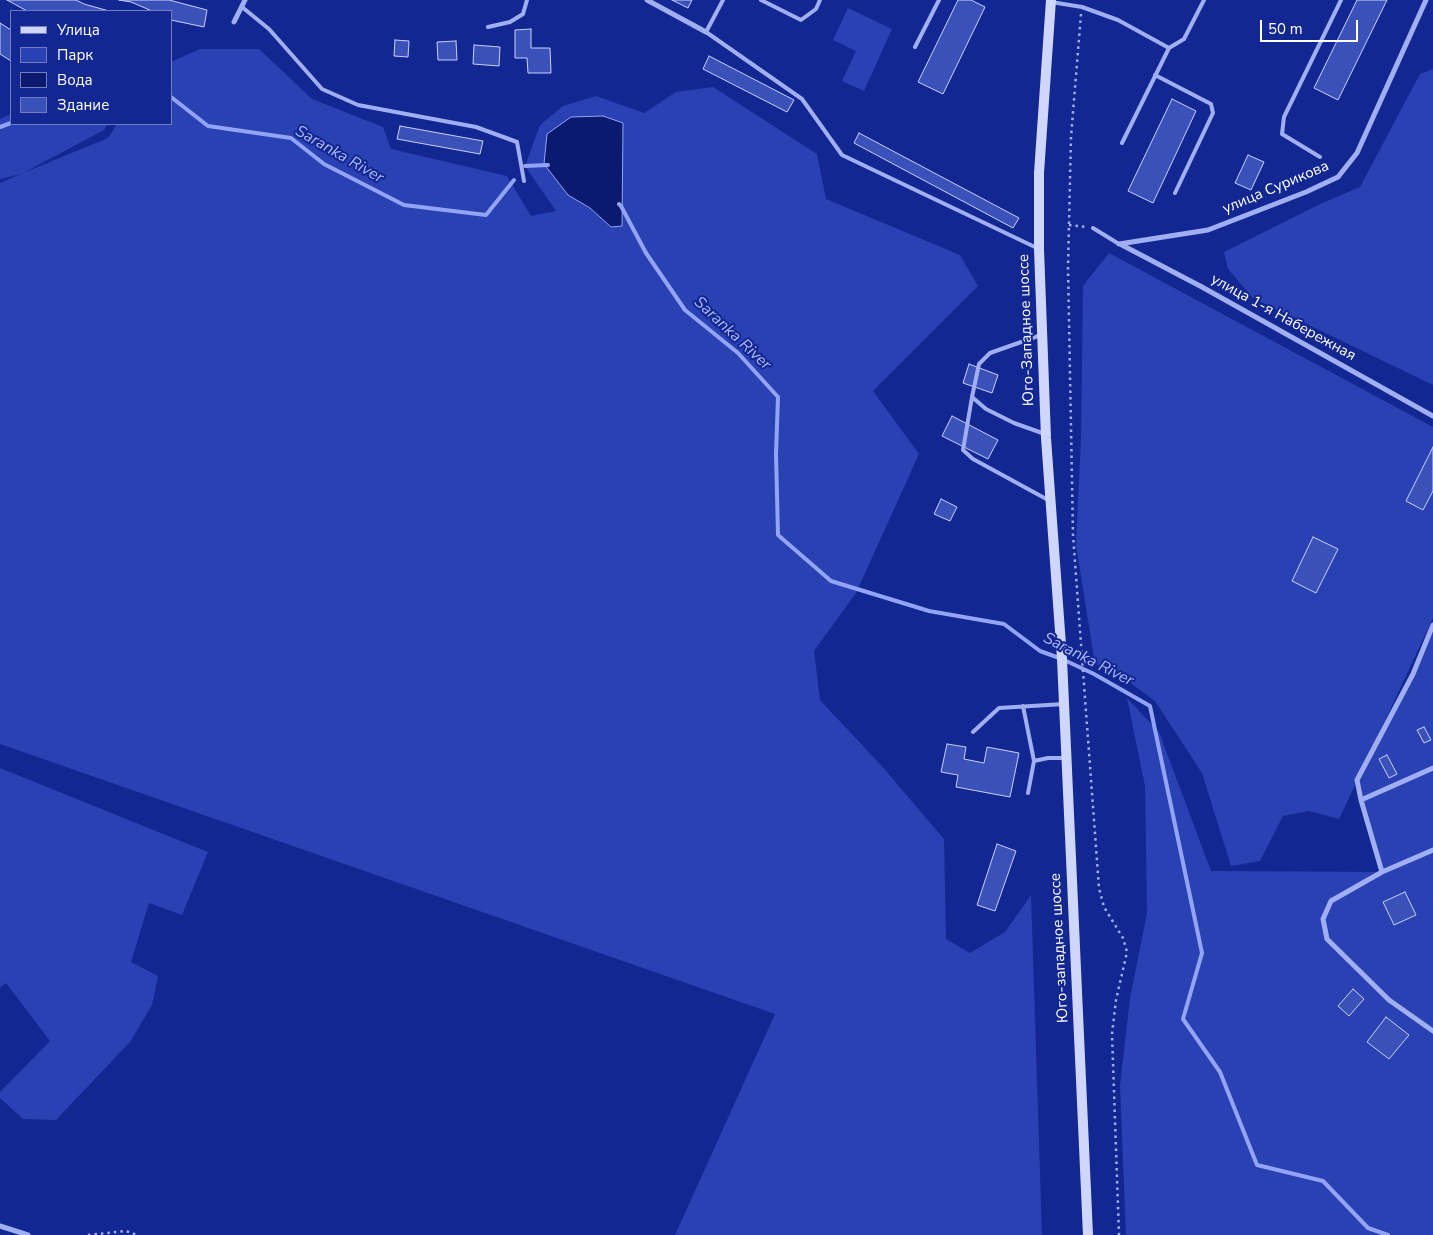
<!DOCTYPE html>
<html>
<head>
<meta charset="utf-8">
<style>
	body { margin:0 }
	#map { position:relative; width:1433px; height:1235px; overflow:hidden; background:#132792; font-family:"Nunito Sans",sans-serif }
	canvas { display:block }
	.legend { position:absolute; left:10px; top:10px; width:162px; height:115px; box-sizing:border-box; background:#132792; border:1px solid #717dbe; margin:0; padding:6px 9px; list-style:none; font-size:15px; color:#fff }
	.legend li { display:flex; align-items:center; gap:10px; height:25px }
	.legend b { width:25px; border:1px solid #717dbe }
	.scale { position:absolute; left:1260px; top:20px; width:98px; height:22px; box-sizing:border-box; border:2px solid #fff; border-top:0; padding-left:6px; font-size:15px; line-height:18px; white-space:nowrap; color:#fff; -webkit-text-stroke:4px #132792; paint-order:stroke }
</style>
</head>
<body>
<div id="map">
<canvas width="1433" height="1235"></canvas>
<ul class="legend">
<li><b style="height:6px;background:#cfd6fc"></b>Улица</li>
<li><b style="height:14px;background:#2941b2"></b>Парк</li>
<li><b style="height:14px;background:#0b1a6e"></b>Вода</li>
<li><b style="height:14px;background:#3b51ba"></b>Здание</li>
</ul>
<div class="scale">50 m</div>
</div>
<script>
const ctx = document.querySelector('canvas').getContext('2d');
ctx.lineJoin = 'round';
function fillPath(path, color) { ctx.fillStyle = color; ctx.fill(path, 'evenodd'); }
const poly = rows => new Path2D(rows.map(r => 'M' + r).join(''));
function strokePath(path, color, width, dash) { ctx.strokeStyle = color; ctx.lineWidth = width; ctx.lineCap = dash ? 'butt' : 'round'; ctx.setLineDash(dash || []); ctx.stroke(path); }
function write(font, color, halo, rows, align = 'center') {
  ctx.font = font + ' "Nunito Sans",sans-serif'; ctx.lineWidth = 4; ctx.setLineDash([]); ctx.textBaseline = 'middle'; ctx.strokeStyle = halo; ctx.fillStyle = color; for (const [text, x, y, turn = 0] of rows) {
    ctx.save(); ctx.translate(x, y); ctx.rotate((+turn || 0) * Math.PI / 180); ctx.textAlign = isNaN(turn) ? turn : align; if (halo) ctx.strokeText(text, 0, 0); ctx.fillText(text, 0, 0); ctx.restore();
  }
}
const green = poly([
	[848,8,892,29,864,91,842,81,856,51,833,40],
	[200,49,259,49,312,99,383,127,391,149,507,176,531,216,556,211,525,166,540,125,563,106,596,96,644,113,676,92,713,87,817,154,826,199,960,255,978,286,873,391,919,454,856,593,814,651,820,700,880,764,944,839,946,939,970,953,1005,932,1031,895,1042,1235,675,1235,775,1014,0,744,0,183,21,174,0,179,0,119,11,114,11,124,107,124,104,130,23,173,108,138,117,124,171,124,171,62],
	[622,134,621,226,611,227,590,208,568,195],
	[1433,69,1433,385,1253,298,1228,269,1224,252,1320,204,1360,187,1420,74],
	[1109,253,1433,427,1433,618,1363,768,1413,674,1433,625,1433,1235,1126,1235,1120,1086,1130,998,1147,913,1145,786,1127,698,1159,732,1211,871,1382,872,1357,781,1339,819,1309,811,1283,816,1260,861,1231,866,1202,773,1155,701,1113,670,1095,664,1076,545,1081,437,1083,286],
	[0,768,208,852,182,915,149,903,131,962,158,976,152,1005,130,1042,56,1120,23,1119,0,1098,0,1092,50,1041,6,983,0,988]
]);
const water = poly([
	[603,116,623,123,622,226,611,227,590,208,568,195,544,164,547,134,571,117,603,116]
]);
const stream = poly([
	[171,97,208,126,291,138,324,164,404,205,486,215,514,180],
	[0,127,11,123],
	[525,166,548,165],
	[619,204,621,206,646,253,685,310,738,353,778,397,776,454,778,535,831,581,929,611,1004,624,1040,651,1062,659,1094,674,1150,706,1202,953,1183,1019,1220,1072,1257,1165,1323,1181,1368,1228,1388,1235]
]);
const building = poly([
	[7,0,76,0,84,4,109,11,27,11,7,0],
	[119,0,169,0,207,10,204,27,171,20,171,11,152,11,131,2,119,0],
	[672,0,692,0,688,8,672,0],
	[958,0,971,0,985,7,943,94,918,82,958,0],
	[1357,0,1387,0,1338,100,1314,88,1357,0],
	[0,23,11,30,11,61,0,54,0,23],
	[531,29,531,48,550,48,551,73,528,73,527,58,515,58,515,30,531,29],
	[395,40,409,41,408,57,394,56,395,40],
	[456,41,457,60,438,60,437,42,456,41],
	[474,45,500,47,499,66,473,64,474,45],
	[709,56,794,100,787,112,703,69,709,56],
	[1172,99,1196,111,1153,203,1128,191,1172,99],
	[400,126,483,141,480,154,397,139,400,126],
	[859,133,1019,218,1013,228,854,143,859,133],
	[1248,155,1264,162,1251,190,1235,183,1248,155],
	[969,364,998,375,992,393,963,383,969,364],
	[952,416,998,440,988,459,942,436,952,416],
	[1433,447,1433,491,1423,510,1406,501,1433,447],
	[941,499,957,507,950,521,934,514,941,499],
	[1313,537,1338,549,1316,593,1292,581,1313,537],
	[1424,727,1431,740,1424,743,1417,730,1424,727],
	[947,744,966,747,964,759,984,763,987,747,1019,753,1010,797,956,787,958,775,941,772,947,744],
	[1387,755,1397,774,1389,778,1379,759,1387,755],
	[997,844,1016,851,995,911,977,905,997,844],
	[1405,892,1416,915,1394,925,1383,902,1405,892],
	[1353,989,1364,999,1349,1016,1338,1006,1353,989],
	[1386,1017,1409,1035,1389,1059,1367,1042,1386,1017]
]);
const path = poly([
	[1081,14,1071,137,1068,267,1073,535,1099,888,1104,907,1123,938,1127,952,1116,1000,1112,1034,1119,1235],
	[1069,225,1086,227],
	[88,1235,126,1231,137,1235]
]);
const service = poly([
	[723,0,706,32,802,99,842,155,1037,248],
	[761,0,801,20,816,9,820,0],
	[1051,2,1082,7,1118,20,1169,48],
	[242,7,269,29,322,89,358,105,476,127,517,142,524,181],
	[488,27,510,22,523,14,527,0],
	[915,47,939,0],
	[1155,75,1211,104,1213,113,1175,193],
	[1122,143,1169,48,1184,39,1204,0],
	[1320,157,1282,134,1284,117,1341,0],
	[1093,228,1119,244],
	[1041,335,990,353,979,364,972,397,986,409,1014,423,1045,434],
	[972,397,963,450,973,459,1050,501],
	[1023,706,1034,761],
	[973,732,999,708,1064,704],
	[1028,793,1034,761,1048,758,1066,758]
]);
const minor = poly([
	[647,0,706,32],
	[234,22,245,0],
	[1119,244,1208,230,1306,192,1338,177,1357,153,1426,0],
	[1120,244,1202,287,1433,416],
	[1361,800,1433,768],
	[1433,850,1382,872,1331,901,1323,919,1327,939,1389,1000,1433,1031],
	[1382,872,1361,800,1357,780,1413,674,1433,625],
	[0,1226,28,1235]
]);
const secondary = poly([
	[1051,0,1039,173,1039,249,1046,438,1062,659,1088,1235]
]);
const streetNames = [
	["улица Сурикова",1276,188,-23],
	["улица 1-я Набережная",1283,318,29],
	["Юго-Западное шоссе",1027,330,-92],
	["Юго-западное шоссе",1060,948,-93]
];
const waterNames = [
	["Saranka River",339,155,30],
	["Saranka River",732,334,43],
	["Saranka River",1088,660,27]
];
fillPath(green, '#2941b2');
fillPath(water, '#0b1a6e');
strokePath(water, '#92a4f5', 1);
strokePath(stream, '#92a4f5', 4);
fillPath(building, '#3b51ba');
strokePath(building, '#c7d1fd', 1);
strokePath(path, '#a0aef2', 2.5, [2.5, 4]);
strokePath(service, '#a0aef2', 4);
strokePath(minor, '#a0aef2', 5);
strokePath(secondary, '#cfd6fc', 10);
write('15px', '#fff', '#132792', streetNames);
write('italic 16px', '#acbaf9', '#132792', waterNames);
</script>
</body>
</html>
